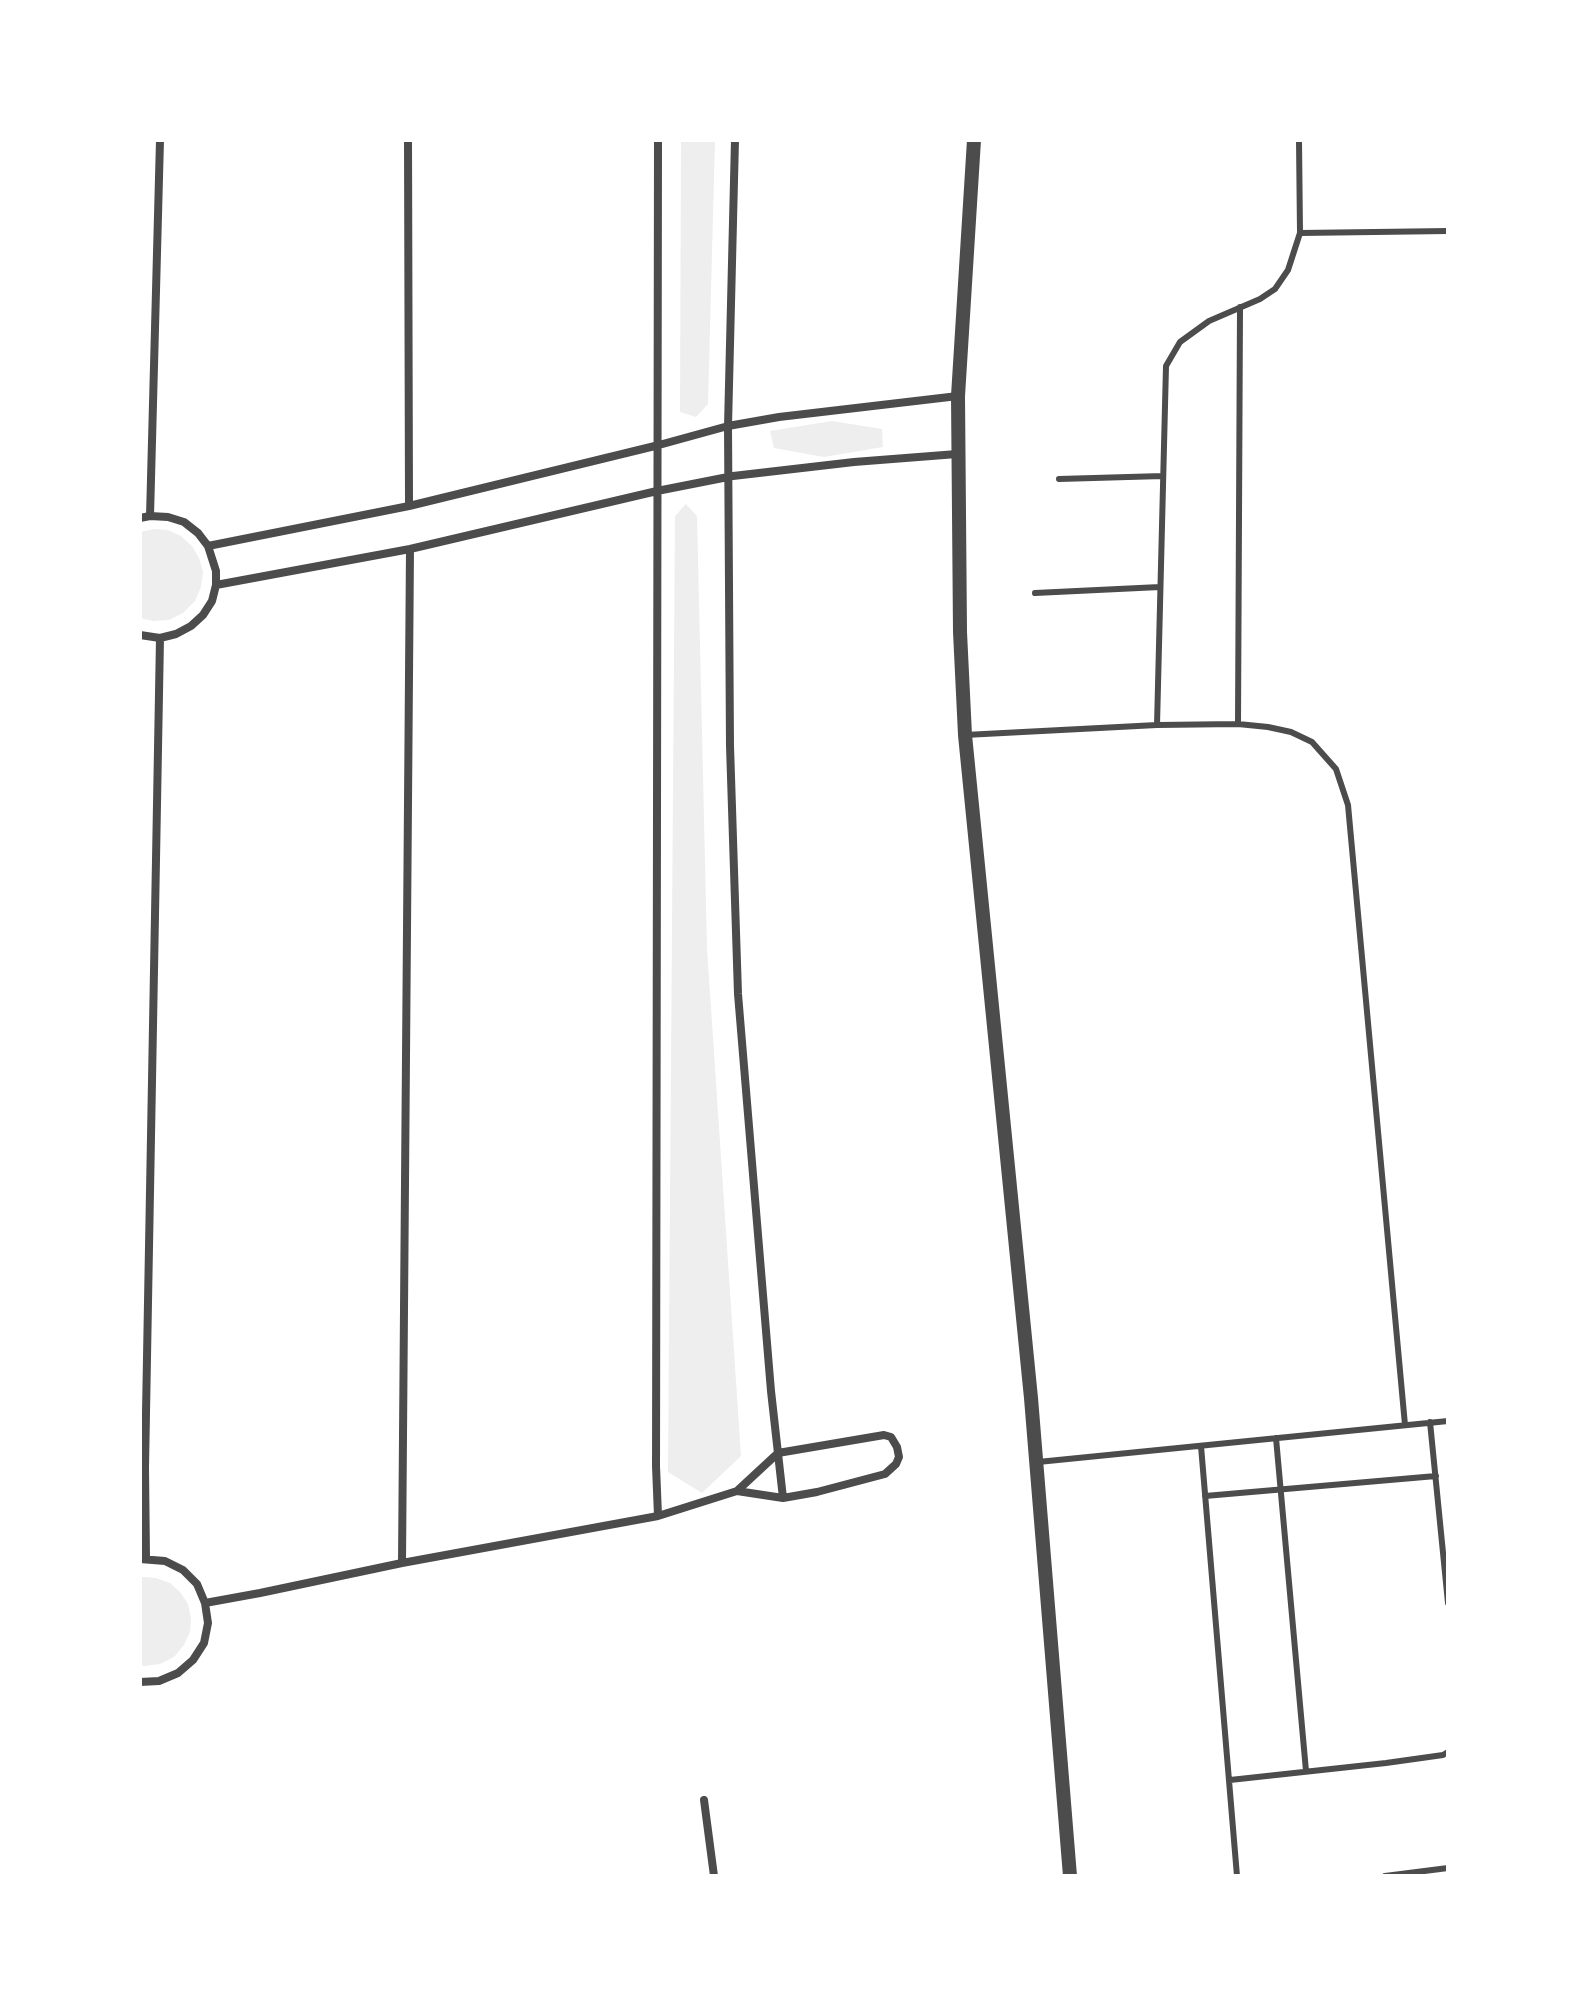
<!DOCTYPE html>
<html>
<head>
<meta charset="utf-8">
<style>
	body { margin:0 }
	#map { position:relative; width:1588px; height:2016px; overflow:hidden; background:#fff; font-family:Cabin,sans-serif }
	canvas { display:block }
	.frame { position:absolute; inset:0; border:142px solid #fff; pointer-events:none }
</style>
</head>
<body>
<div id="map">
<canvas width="1588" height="2016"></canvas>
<div class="frame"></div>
</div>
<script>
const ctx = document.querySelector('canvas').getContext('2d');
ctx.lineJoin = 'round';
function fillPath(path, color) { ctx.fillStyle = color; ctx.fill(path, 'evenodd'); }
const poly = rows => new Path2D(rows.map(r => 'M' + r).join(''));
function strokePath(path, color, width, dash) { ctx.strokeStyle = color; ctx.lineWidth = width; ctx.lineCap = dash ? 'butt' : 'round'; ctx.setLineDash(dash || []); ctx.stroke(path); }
const green = poly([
	[681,140,715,140,708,404,696,417,680,412],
	[832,421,882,429,883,447,824,457,774,448,770,431],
	[686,504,697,516,707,948,741,1456,702,1493,668,1472,675,516],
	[154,529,168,530,181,536,192,546,199,558,203,572,201,587,195,601,183,613,169,620,153,621,140,618,140,532],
	[143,1577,156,1578,170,1583,180,1592,188,1604,191,1618,190,1632,184,1645,174,1657,160,1664,145,1666,140,1665,140,1578]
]);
const service = poly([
	[1300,233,1448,231],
	[1059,479,1163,476],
	[1035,593,1160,587],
	[1238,724,1240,307],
	[1157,725,1166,366,1180,342,1209,321,1260,299,1275,289,1288,270,1300,233,1299,140],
	[965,735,1157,725,1238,724,1268,727,1291,732,1312,742,1336,769,1348,805,1405,1425],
	[1430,1422,1448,1603],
	[1276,1438,1306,1771],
	[1201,1446,1237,1876],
	[1038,1462,1448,1421],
	[1205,1496,1436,1476],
	[1230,1780,1386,1763,1443,1755,1448,1752],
	[1385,1876,1448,1868]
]);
const minor = poly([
	[408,140,409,506],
	[735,140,728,426,730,746,738,994,771,1391,783,1498],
	[150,516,160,140],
	[140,518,150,516,168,517,184,522,198,533,208,546,216,571,216,585,212,601,203,615,191,626,176,634,160,638,140,635],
	[208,546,409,506,659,445,728,426,779,417,958,396],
	[216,585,410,549,657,491,733,476,854,462,957,454],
	[658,1516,656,1466,658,140],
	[146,1558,145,1468,160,638],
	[140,1559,165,1561,183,1570,197,1584,205,1603,208,1623,204,1643,193,1660,178,1673,159,1681,140,1682],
	[402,1563,410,549],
	[205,1603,260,1593,402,1563,658,1516,737,1491,778,1453,884,1435,891,1437,897,1447,899,1457,896,1464,885,1474,817,1492,783,1498,737,1491],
	[704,1800,714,1876]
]);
const tertiary = poly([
	[974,140,958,396,960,632,965,735,1031,1398,1070,1876]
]);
fillPath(green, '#eee');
strokePath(service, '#4c4c4c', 6);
strokePath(minor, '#4c4c4c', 8);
strokePath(tertiary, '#4c4c4c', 14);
</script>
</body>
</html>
